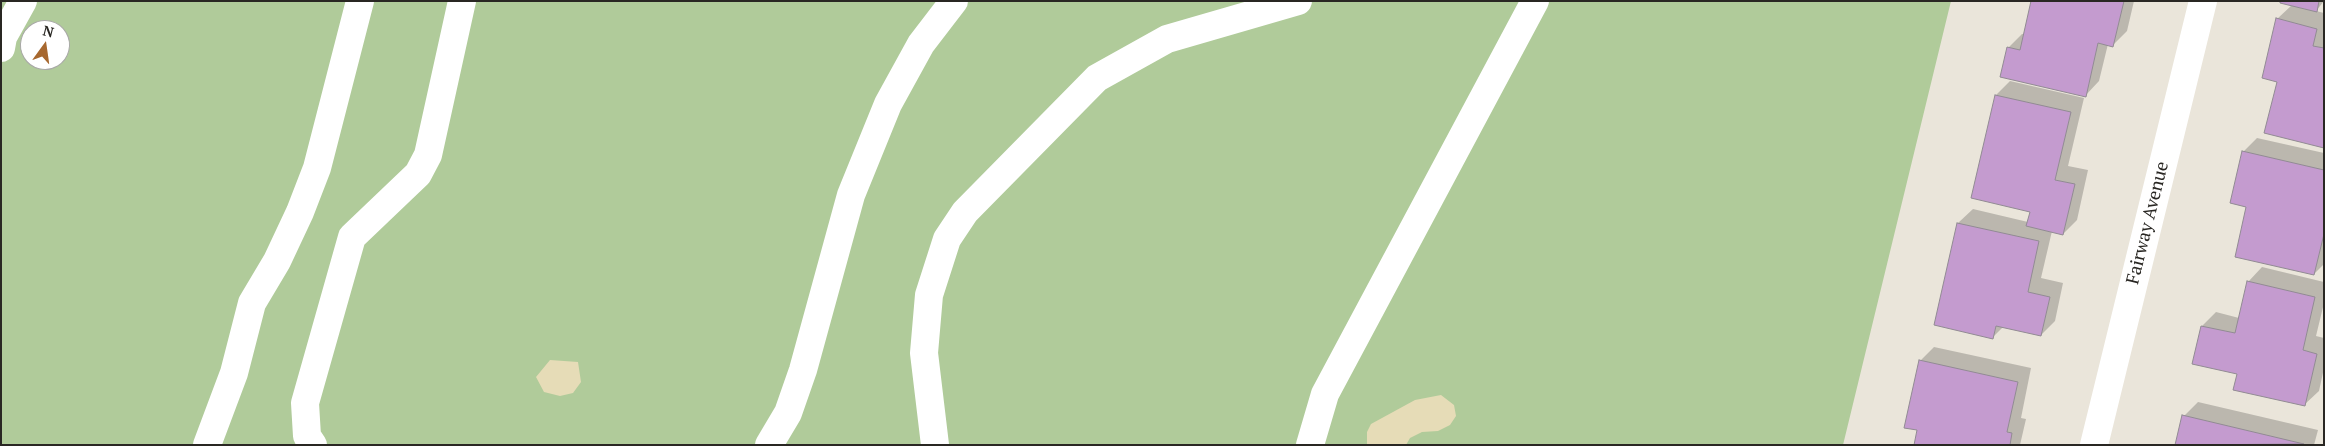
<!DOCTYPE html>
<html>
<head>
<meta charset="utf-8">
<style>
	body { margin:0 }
	#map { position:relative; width:2325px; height:446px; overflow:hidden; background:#eae5da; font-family:"PT Serif",serif }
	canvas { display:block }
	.frame { position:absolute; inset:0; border:2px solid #292723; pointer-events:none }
	.north { position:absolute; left:20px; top:20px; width:50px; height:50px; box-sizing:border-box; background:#fff; border:1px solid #a9a9a7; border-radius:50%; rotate:14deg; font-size:14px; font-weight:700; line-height:20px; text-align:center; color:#292723 }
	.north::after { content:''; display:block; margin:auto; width:18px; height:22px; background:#a7682f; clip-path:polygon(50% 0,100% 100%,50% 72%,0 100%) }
</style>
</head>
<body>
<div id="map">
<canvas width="2325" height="446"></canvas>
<div class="frame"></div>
<div class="north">N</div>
</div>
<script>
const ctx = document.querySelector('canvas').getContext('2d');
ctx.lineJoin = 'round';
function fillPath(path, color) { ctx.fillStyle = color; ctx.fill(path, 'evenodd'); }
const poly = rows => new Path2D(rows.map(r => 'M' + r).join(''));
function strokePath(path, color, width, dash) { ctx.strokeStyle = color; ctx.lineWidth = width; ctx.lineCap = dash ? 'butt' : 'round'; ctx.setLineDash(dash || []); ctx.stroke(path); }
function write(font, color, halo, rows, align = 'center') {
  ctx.font = font + ' "PT Serif",serif'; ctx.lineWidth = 4; ctx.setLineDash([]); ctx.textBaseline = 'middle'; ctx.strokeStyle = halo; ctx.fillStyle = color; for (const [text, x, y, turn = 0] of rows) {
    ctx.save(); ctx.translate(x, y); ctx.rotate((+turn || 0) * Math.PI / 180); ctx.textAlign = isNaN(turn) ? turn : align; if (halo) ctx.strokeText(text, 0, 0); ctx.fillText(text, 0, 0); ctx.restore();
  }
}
const green = poly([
	[1,1,1951,1,1843,445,1,445],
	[30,30,60,30,60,60,30,60]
]);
const sand = poly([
	[550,360,578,362,581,382,573,393,560,396,544,392,536,377],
	[1441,395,1454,405,1456,416,1450,425,1438,431,1422,432,1410,438,1406,445,1367,445,1367,432,1371,424,1415,400]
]);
const shadow = poly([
	[2033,1,2134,1,2127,31,2113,45,2108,44,2099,81,2085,96,2008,48,2022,34,2025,34],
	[2282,1,2324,1,2316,11,2324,13,2324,146,2278,81,2277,19,2292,5],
	[2010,81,2084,98,2068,166,2088,170,2077,220,2063,234,2052,231,2041,278,2063,283,2055,321,2041,335,2004,326,1992,338,1935,324,1958,223,1973,209,2028,222,2031,211,1972,197,1996,95],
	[2257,138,2324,153,2324,264,2314,274,2247,206,2243,152],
	[2262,267,2324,282,2324,303,2316,336,2324,338,2324,368,2319,391,2304,405,2238,373,2194,363,2202,326,2216,312,2239,318,2248,282],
	[1934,347,2031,368,2021,418,2026,419,2020,445,1915,445,1918,429,1920,361],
	[2198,402,2318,430,2314,445,2176,445,2184,416]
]);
const building = poly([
	[2031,1,2124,1,2113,47,2098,43,2086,97,2000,77,2007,47,2020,50,2031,1],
	[2280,1,2319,1,2317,12,2280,3,2280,1],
	[2276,18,2317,29,2313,46,2324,48,2324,148,2264,133,2277,82,2262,78,2276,18],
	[1995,95,2071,112,2055,180,2075,184,2063,235,2026,226,2030,212,1971,198,1995,95],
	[2242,151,2324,170,2324,234,2314,275,2235,257,2246,207,2230,203,2242,151],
	[1957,223,2039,241,2028,292,2050,297,2041,336,1996,326,1993,339,1934,325,1957,223],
	[2247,281,2315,297,2303,350,2317,354,2305,406,2233,390,2237,374,2192,364,2201,326,2235,333,2247,281],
	[1919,360,2018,382,2007,432,2012,433,2010,445,1914,445,1917,430,1904,428,1919,360],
	[2182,415,2304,444,2175,445,2182,415]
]);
const minor = poly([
	[1,48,3,37,23,1],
	[207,445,234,373,252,303,277,261,300,212,317,168,360,1],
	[313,445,307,436,305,403,352,237,418,174,428,155,462,1],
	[769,445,788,413,803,370,851,195,888,104,921,44,954,1],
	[935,445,924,353,929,295,947,239,965,212,1097,78,1167,39,1298,1],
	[1310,445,1325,394,1535,1],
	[2094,445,2203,1]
]);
const streetNames = [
	["Fairway Avenue",2148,223,-76]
];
fillPath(green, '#b0cb9a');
fillPath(sand, '#e6dcb7');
fillPath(shadow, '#0003');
fillPath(building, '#c49bcf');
strokePath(building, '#918a93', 1);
strokePath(minor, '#fff', 28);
write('18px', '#292723', '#fff', streetNames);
</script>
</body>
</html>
